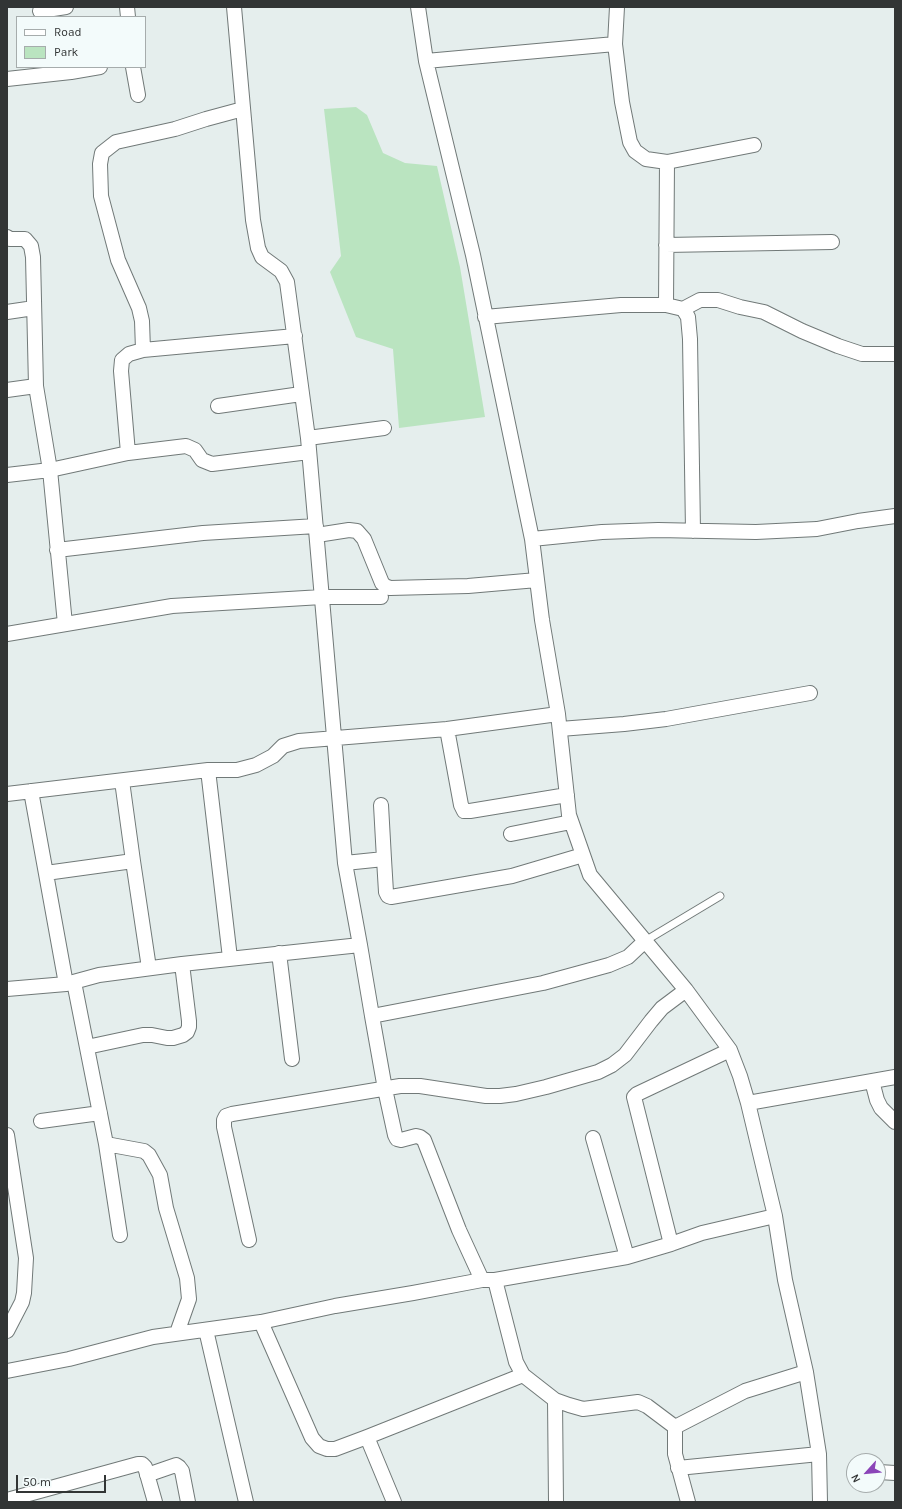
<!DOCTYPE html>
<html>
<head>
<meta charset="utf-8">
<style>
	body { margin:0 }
	#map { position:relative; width:902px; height:1509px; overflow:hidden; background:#e5eeed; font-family:Karla,sans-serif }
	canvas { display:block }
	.frame { position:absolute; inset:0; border:8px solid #323535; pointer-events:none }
	.legend { position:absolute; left:16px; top:16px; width:130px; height:52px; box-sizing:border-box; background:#f3fbfb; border:1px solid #a6acac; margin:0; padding:5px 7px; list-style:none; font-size:12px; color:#323535 }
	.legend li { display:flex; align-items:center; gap:8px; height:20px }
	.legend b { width:20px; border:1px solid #a6acac }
	.north { position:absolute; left:846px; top:1453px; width:40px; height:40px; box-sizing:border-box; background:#f3fbfb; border:1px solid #a6acac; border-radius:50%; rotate:243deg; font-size:11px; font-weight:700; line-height:16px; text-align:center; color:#323535 }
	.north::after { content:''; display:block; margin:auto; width:14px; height:18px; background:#8b45b8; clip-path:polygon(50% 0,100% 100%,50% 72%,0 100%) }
	.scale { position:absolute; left:16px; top:1475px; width:90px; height:18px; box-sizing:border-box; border:2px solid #323535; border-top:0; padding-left:5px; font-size:12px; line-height:14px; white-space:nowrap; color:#323535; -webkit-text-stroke:3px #f3fbfb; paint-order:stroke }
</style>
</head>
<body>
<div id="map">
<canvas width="902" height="1509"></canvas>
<div class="frame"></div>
<ul class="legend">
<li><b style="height:5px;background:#fff"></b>Road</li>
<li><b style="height:11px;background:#bae4c0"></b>Park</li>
</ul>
<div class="north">N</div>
<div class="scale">50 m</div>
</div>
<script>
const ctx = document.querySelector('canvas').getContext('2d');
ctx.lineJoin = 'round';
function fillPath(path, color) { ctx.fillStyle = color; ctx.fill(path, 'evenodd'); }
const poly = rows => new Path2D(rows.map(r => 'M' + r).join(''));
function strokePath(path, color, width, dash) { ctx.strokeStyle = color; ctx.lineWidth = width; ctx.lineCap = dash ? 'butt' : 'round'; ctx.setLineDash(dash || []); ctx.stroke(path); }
const green = poly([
	[356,107,367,115,383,153,405,163,437,166,460,267,485,417,399,428,393,349,356,337,330,272,341,256,324,109]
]);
const lane = poly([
	[645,941,720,896]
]);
const street = poly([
	[127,7,128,17],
	[234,7,253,220,258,248,262,257,281,271,287,282,308,438,345,863],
	[418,7,426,61,473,255,532,539,542,620,558,714,569,815,590,875,686,990,730,1050,740,1076,748,1103,775,1216,785,1280,806,1372,819,1454,820,1502],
	[617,7,615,44,622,102,630,142,635,151,646,159,667,162,754,145],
	[40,11,66,7],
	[426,61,615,44],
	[133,67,138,95],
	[7,79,71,72,100,67],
	[7,237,10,239,25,239,31,246,33,257,36,386],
	[666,245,832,242],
	[666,305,667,162],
	[683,309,700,300,718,300,740,307,764,312,802,331,838,346,862,354,895,354],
	[7,312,34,308],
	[485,317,621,305,666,305,683,309,688,317,690,339,693,531],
	[143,350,295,336],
	[7,390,36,386,50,470,128,453,186,446,195,450,202,460,212,464,309,452],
	[218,406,301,394],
	[308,438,384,428],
	[128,453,121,371,122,360,129,354,143,350,142,321,139,308,118,260,101,196,100,164,102,153,116,142,175,129,206,119,243,109],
	[7,475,50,470,65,624],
	[317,535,349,530,357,531,364,539,382,583,385,586,390,588,468,586,537,580],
	[532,539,602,532,658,530,756,532,817,529,858,521,895,516],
	[57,550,203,533,316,526],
	[7,634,172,606,322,597,381,597],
	[447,729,461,805,464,811,470,811,567,795],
	[560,729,624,724,666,719,810,693],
	[208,770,237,770,256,765,273,756,283,746,299,741,447,729,558,714],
	[122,781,133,861,149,968],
	[31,791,66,984],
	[7,794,208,770,230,958],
	[381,805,384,859],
	[511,834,571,822],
	[46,873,133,861],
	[360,945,345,863,384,859,386,892,388,896,391,897,512,876,583,855],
	[279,953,292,1059],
	[74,982,106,1144,120,1235],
	[7,989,66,984,99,975,182,964,360,945,372,1016,543,983,609,965,628,957,645,941],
	[372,1016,385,1089,395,1135,397,1139,401,1140,416,1136,420,1137,424,1140,459,1230,482,1280],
	[87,1047,143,1035,152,1035,167,1038,173,1038,183,1035,187,1032,189,1027,189,1021,182,964],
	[872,1081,877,1100,881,1108,895,1122],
	[748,1103,895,1077],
	[41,1121,100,1113],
	[7,1135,26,1258,24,1293,22,1302,7,1331],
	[106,1144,144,1151,149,1155,160,1175,166,1208,187,1278,189,1299,177,1333],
	[249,1240,224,1127,224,1120,226,1116,232,1114,400,1086,420,1086,486,1096,500,1096,516,1094,546,1087,598,1072,612,1065,625,1055,651,1021,662,1008,686,990],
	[671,1244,702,1233,775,1216],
	[627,1257,671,1244,634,1097,637,1094,730,1050],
	[261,1322,312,1438,319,1446,327,1449,335,1449,367,1437,523,1375,555,1400,569,1405,583,1409,638,1402,647,1406,675,1427],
	[206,1330,246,1502],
	[7,1371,69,1359,153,1337,261,1322,335,1306,413,1293,482,1280,495,1280],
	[523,1375,516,1362,495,1280,627,1257,593,1138],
	[555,1400,556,1502],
	[675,1427,745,1391,806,1372],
	[675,1427,675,1454,688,1502],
	[367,1437,394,1502],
	[678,1468,819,1454],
	[879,1472,895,1473],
	[147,1475,176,1465,179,1467,182,1471,188,1502],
	[7,1500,138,1464,142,1464,145,1467,155,1502]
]);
fillPath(green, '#bae4c0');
strokePath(lane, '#717978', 9);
strokePath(street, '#717978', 16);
strokePath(lane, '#fff', 7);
strokePath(street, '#fff', 14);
</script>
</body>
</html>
